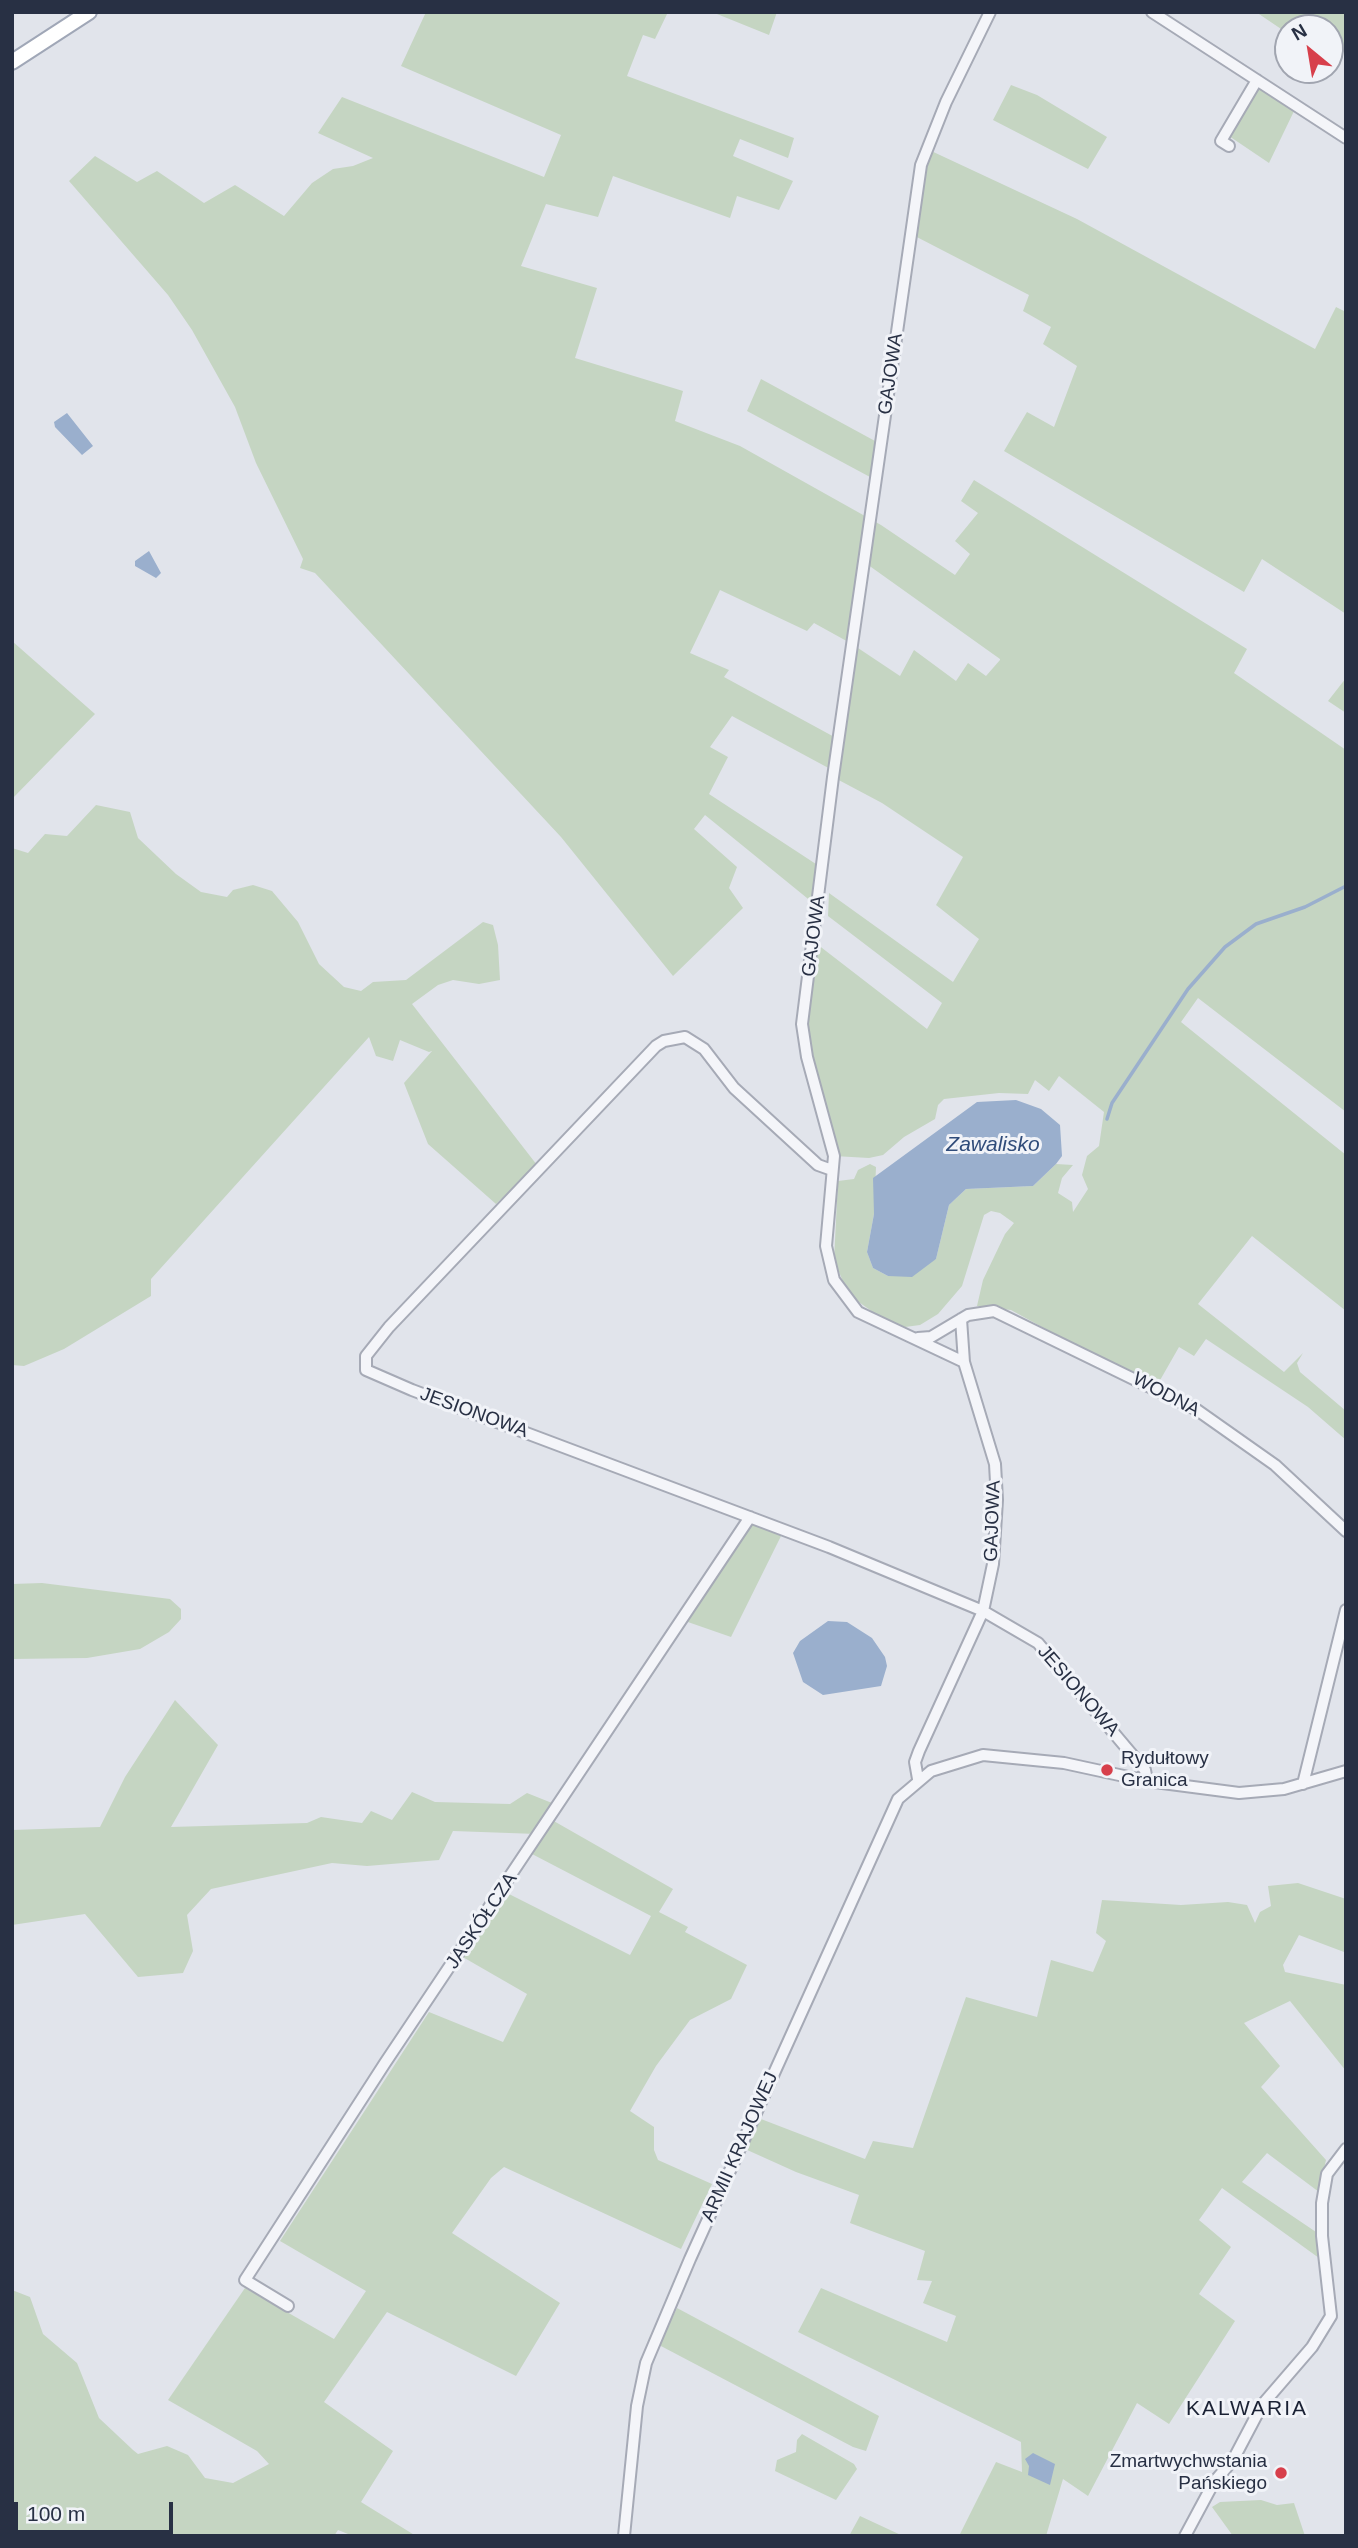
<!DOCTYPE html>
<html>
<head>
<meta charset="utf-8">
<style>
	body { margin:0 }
	#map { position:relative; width:1358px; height:2548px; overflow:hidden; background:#e1e4eb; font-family:Helvetica,sans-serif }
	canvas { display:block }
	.frame { position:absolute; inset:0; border:14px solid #283044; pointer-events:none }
	.north { position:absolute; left:1274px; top:14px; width:70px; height:70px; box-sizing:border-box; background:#f1f3f8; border:2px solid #a1a5b0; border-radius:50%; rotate:330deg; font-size:19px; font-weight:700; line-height:28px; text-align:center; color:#283044 }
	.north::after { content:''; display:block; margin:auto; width:24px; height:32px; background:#d73f4b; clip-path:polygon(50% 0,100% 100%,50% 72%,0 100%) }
	.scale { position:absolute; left:14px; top:2502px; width:159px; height:32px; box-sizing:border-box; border:4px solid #283044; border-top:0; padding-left:9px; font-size:21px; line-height:24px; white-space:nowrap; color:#283044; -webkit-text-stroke:5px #f1f3f8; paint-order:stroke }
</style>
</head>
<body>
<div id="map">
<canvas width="1358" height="2548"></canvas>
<div class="frame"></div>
<div class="north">N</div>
<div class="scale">100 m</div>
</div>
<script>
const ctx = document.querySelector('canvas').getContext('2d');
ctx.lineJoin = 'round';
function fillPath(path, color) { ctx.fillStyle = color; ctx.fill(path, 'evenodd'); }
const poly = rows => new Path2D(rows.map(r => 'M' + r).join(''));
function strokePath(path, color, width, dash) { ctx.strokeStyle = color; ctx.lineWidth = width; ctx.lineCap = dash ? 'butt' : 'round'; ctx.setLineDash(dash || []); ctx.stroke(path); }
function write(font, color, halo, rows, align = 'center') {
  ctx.font = font + ' Helvetica,sans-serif'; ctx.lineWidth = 6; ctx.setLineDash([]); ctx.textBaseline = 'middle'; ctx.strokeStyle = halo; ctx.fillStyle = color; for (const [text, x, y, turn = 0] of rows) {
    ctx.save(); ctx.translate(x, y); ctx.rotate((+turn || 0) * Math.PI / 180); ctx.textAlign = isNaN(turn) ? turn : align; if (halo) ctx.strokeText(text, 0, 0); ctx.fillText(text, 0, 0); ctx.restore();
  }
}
const green = poly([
	[426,12,668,12,655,39,643,35,627,76,794,138,788,158,740,139,733,156,793,181,779,210,737,196,730,218,613,176,598,217,546,204,521,266,597,288,575,358,683,391,675,421,740,446,881,525,955,575,970,554,955,541,978,513,961,501,974,480,1247,649,1234,673,1346,750,1346,1112,1198,998,1181,1022,1346,1155,1346,1311,1252,1236,1198,1304,1284,1372,1303,1353,1297,1363,1300,1372,1346,1411,1346,1440,1308,1407,1206,1339,1194,1356,1179,1347,1155,1389,1011,1310,977,1306,983,1280,1005,1234,1014,1223,1000,1213,991,1211,984,1215,962,1286,938,1314,920,1325,905,1327,877,1315,856,1300,847,1291,834,1260,838,1181,854,1179,858,1170,870,1164,876,1167,874,1214,867,1252,873,1268,888,1276,936,1259,949,1205,966,1189,1033,1186,1056,1164,1073,1165,1062,1178,1058,1193,1072,1202,1073,1212,1088,1189,1082,1175,1087,1156,1099,1146,1104,1112,1059,1076,1049,1091,1035,1080,1028,1094,999,1093,944,1099,938,1105,935,1119,904,1137,883,1155,869,1158,834,1156,802,1024,813,941,927,1029,942,1003,828,916,829,893,953,982,979,939,936,905,963,857,882,803,833,777,834,771,732,716,710,747,728,757,709,794,822,868,818,907,705,815,694,829,737,867,729,888,743,908,673,976,561,837,315,573,300,568,303,559,256,463,235,407,192,330,168,295,69,181,95,156,137,182,157,171,204,203,235,185,284,216,312,183,333,169,353,166,373,158,318,133,342,97,544,177,561,135,401,66],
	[864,562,1000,659,1000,660,986,676,968,663,956,681,914,650,900,676,852,644],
	[720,590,807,631,814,623,852,644,838,739,724,677,729,670,690,653],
	[712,12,777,12,769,35],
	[1256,12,1346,12,1346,53,1330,43,1330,28,1306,28,1299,24,1288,28,1287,33],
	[1011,85,1037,95,1107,137,1088,169,993,120],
	[1258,87,1295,109,1269,163,1229,136],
	[927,149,1077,219,1315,349,1336,307,1346,312,1346,614,1262,559,1244,592,1004,451,1027,412,1054,427,1077,366,1043,344,1051,327,1023,311,1029,295,911,234],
	[761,379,875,441,870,477,747,411],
	[12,641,95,714,12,799],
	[1346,678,1346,713,1328,701],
	[96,805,130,812,138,838,176,874,201,892,227,897,233,890,253,885,272,891,298,922,319,964,344,987,361,991,373,982,406,980,483,922,493,925,498,945,500,980,479,984,453,980,438,985,412,1004,537,1165,496,1204,428,1144,404,1083,432,1051,429,1052,400,1040,393,1061,376,1056,369,1037,151,1279,151,1296,64,1349,24,1366,12,1365,12,848,28,853,45,834,67,836],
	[752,1522,783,1532,731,1637,685,1621],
	[42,1583,170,1599,181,1609,181,1619,169,1632,140,1649,87,1658,12,1659,12,1584],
	[175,1700,218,1745,171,1827,307,1823,321,1817,362,1823,371,1811,392,1820,412,1792,435,1802,510,1804,527,1793,557,1805,537,1834,453,1831,439,1860,367,1866,332,1863,211,1889,187,1915,193,1951,183,1973,138,1977,85,1914,12,1925,12,1830,100,1827,125,1777],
	[552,1820,673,1889,659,1912,688,1927,685,1932,747,1965,731,1999,690,2020,656,2066,630,2111,654,2127,654,2150,658,2160,712,2184,681,2249,504,2167,491,2178,452,2233,560,2303,516,2376,387,2312,324,2402,393,2451,361,2502,416,2536,353,2536,338,2530,334,2536,135,2536,138,2532,134,2536,12,2536,12,2290,30,2297,43,2334,77,2363,99,2418,133,2450,138,2454,167,2446,188,2455,205,2478,233,2483,269,2464,257,2451,168,2400,245,2288,334,2339,366,2291,280,2241,429,2012,503,2042,527,1994,461,1956,507,1893,630,1955,651,1916,532,1854],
	[1298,1883,1346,1899,1344,1952,1299,1935,1283,1965,1285,1972,1346,1985,1346,2071,1290,2001,1244,2023,1280,2066,1261,2087,1326,2160,1319,2192,1267,2153,1242,2182,1316,2232,1319,2258,1222,2188,1199,2220,1231,2247,1199,2294,1235,2321,1169,2424,1137,2403,1088,2496,1063,2479,1046,2536,959,2536,996,2462,1022,2472,1021,2442,798,2332,821,2288,947,2342,956,2316,923,2303,932,2281,917,2280,925,2251,850,2223,859,2195,796,2172,745,2149,761,2119,865,2159,873,2141,913,2148,966,1997,1037,2017,1051,1960,1093,1972,1106,1941,1096,1933,1102,1900,1181,1905,1228,1902,1247,1905,1255,1923,1260,1912,1271,1906,1268,1886],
	[677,2308,879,2416,866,2451,853,2447,659,2345],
	[802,2434,854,2464,857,2469,836,2500,775,2471,777,2460,796,2452,797,2440],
	[1261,2500,1277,2505,1294,2503,1305,2536,1233,2536,1212,2507,1220,2502],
	[860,2516,903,2536,849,2536]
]);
const water = poly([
	[67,413,93,446,82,455,55,427,54,422],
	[149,551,161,573,156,578,135,566,135,561],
	[1016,1100,1041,1109,1060,1125,1062,1156,1056,1164,1033,1186,966,1189,949,1205,936,1259,912,1277,888,1276,873,1268,867,1252,874,1214,873,1178,977,1102],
	[828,1621,847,1622,872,1638,885,1657,887,1666,881,1686,823,1695,803,1682,793,1653,800,1641],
	[1033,2453,1055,2464,1050,2485,1028,2475,1029,2466,1025,2459]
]);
const stream = poly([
	[1107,1119,1112,1103,1188,989,1225,947,1256,924,1305,907,1346,886]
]);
const minor = poly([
	[1152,12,1346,138],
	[1229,146,1221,141,1257,80],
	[832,1170,818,1165,734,1088,704,1049,685,1037,664,1041,656,1046,389,1327,366,1356,366,1370,412,1390,829,1547,983,1611,1038,1643,1145,1770,1147,1781],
	[961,1319,964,1362],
	[918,1338,931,1337,968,1315,994,1311,1197,1410,1275,1465,1346,1531],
	[918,1779,915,1762,919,1751,983,1611,993,1564,997,1500,995,1464,964,1362,858,1312,834,1280,826,1246,834,1156,807,1057,802,1024,833,777,921,165,946,102,990,12],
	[1303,1784,1346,1610],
	[288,2306,245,2280,385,2063,750,1517],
	[624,2536,637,2406,646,2363,690,2259,898,1799,931,1771,983,1755,1064,1763,1147,1781,1239,1793,1284,1789,1346,1771],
	[1185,2536,1214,2482,1233,2460,1262,2405,1312,2347,1331,2316,1322,2236,1322,2203,1327,2174,1346,2149]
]);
const major = poly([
	[12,62,89,12]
]);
const markers = [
	[1107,1770,7,"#d73f4b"],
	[1281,2473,7,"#d73f4b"]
];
const streetNames = [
	["GAJOWA",891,374,-82],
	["GAJOWA",814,936,-83],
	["WODNA",1166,1395,28],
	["JESIONOWA",474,1413,20],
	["GAJOWA",993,1521,-88],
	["JESIONOWA",1078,1691,49],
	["JASKÓŁCZA",482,1921,-56],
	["ARMII KRAJOWEJ",740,2147,-66]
];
const poiNames = [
	["Rydułtowy",1121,1759],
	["Granica",1121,1781],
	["Zmartwychwstania",1267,2462,"right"],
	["Pańskiego",1267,2484,"right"]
];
const waterNames = [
	["Zawalisko",993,1145]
];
const neighbourhoodNames = [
	["KALWARIA",1247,2409]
];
fillPath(green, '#c5d5c2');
fillPath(water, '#9aafcd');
strokePath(stream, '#9aafcd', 3.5);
strokePath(minor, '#a6aab6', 14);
strokePath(major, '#a0a7b7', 18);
strokePath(minor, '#f4f5f9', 10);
strokePath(major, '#fff', 14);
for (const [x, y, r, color] of markers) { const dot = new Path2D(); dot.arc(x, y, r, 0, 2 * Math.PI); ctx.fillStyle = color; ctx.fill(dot); strokePath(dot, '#f1f3f8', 2.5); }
write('19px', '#283044', '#f1f3f8', streetNames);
write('19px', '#283044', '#f1f3f8', poiNames, 'left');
write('italic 21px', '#304c7a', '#f1f3f8', waterNames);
ctx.letterSpacing = '2px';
write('21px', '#1a2134', '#f1f3f8', neighbourhoodNames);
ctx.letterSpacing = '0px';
</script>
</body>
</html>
